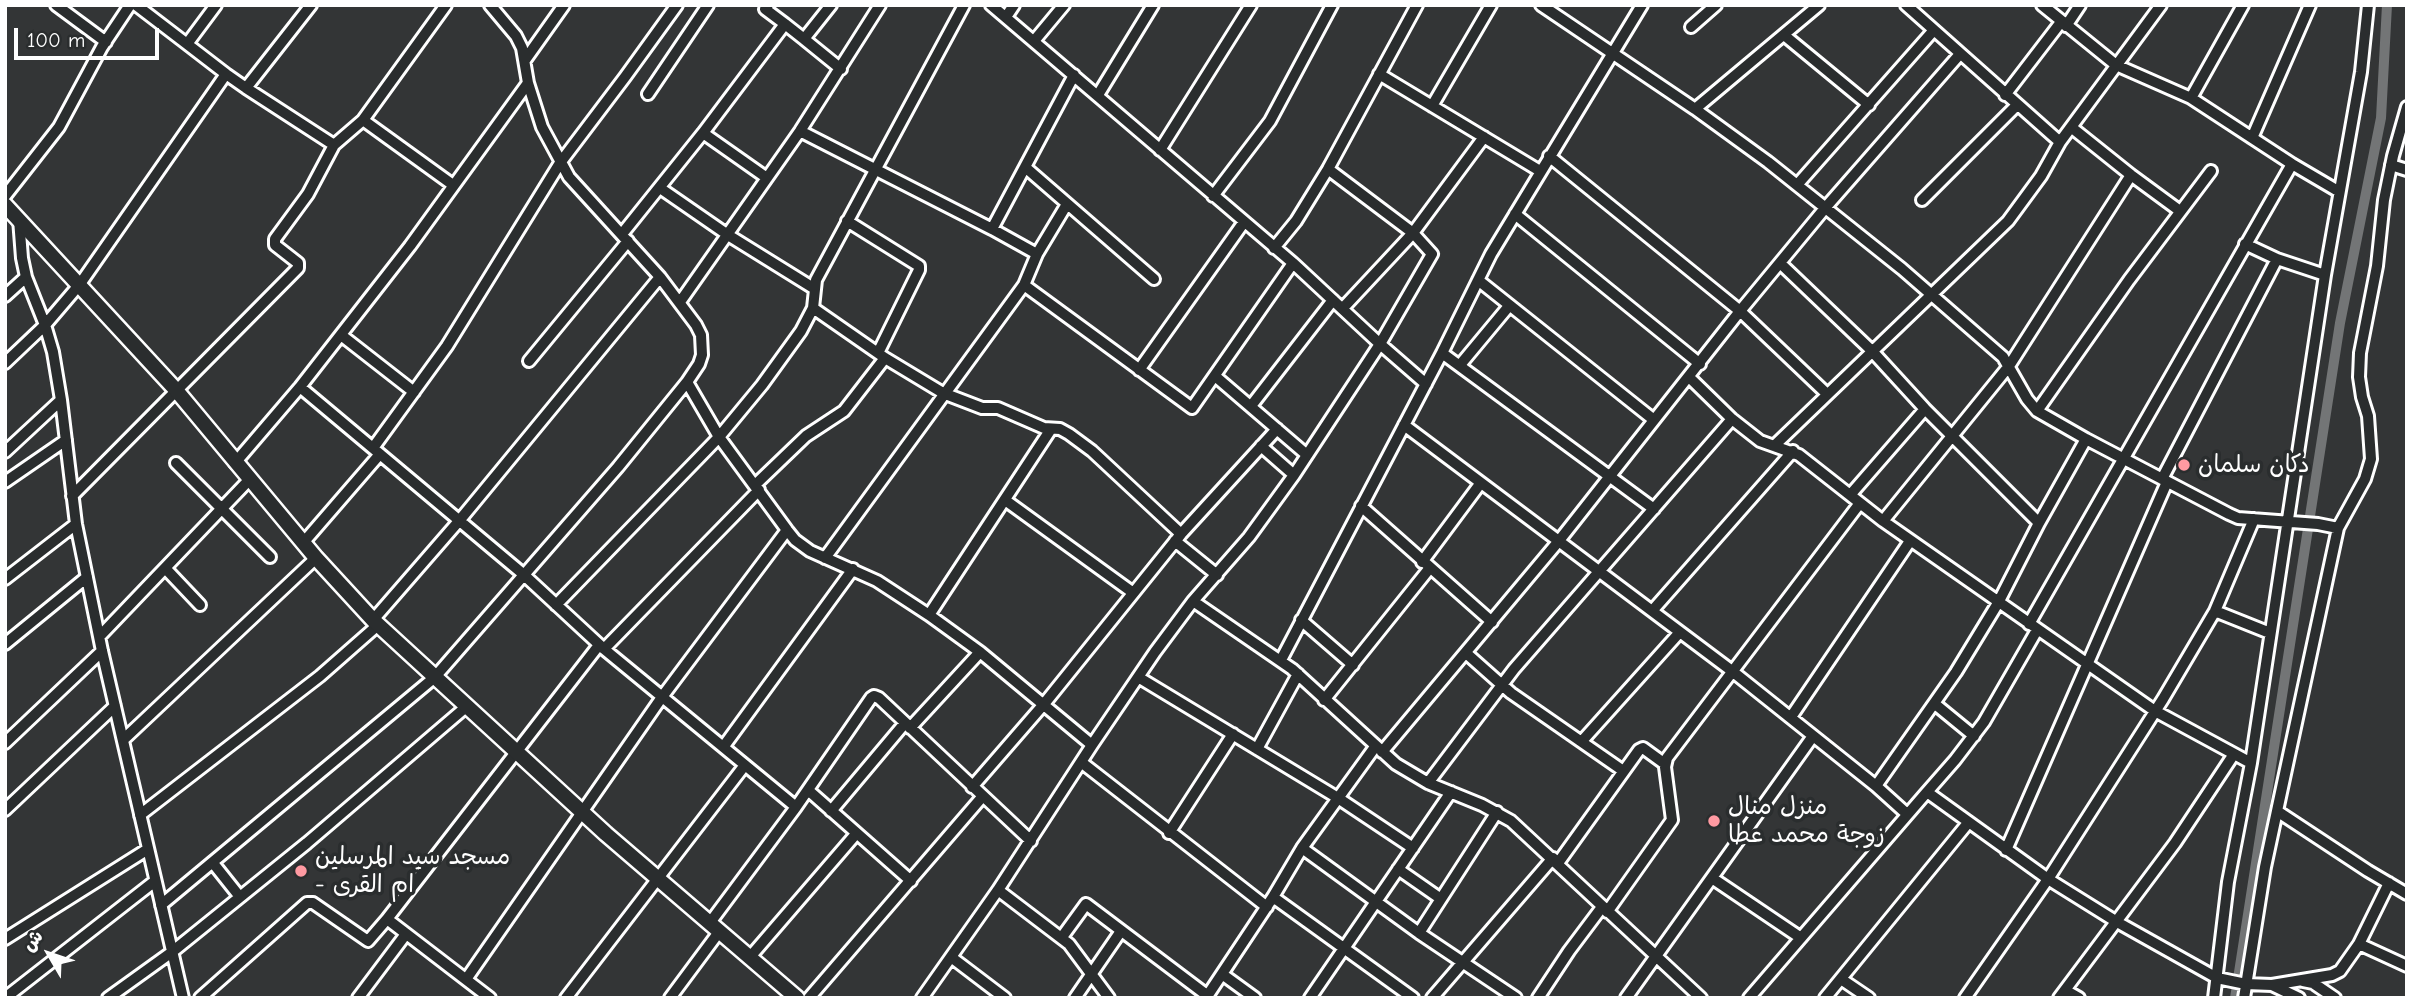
<!DOCTYPE html>
<html>
<head>
<meta charset="utf-8">
<style>
	body { margin:0 }
	#map { position:relative; width:2412px; height:1003px; overflow:hidden; background:#333536; font-family:"Comic Neue","Playpen Sans Arabic",sans-serif }
	canvas { display:block }
	.frame { position:absolute; inset:0; border:7px solid #fff; pointer-events:none }
	.north { position:absolute; left:14px; top:919px; width:70px; height:70px; -webkit-text-stroke:5px #2a2d2e; paint-order:stroke; rotate:309deg; font-size:19px; font-weight:700; line-height:28px; text-align:center; color:#fff }
	.north::after { content:''; display:block; margin:auto; width:24px; height:32px; background:#fff; clip-path:polygon(50% 0,100% 100%,50% 72%,0 100%) }
	.scale { position:absolute; left:14px; top:28px; width:145px; height:32px; box-sizing:border-box; border:4px solid #fff; border-top:0; padding-left:9px; font-size:21px; line-height:24px; white-space:nowrap; color:#fff; -webkit-text-stroke:5px #2a2d2e; paint-order:stroke }
</style>
</head>
<body>
<div id="map">
<canvas width="2412" height="1003"></canvas>
<div class="frame"></div>
<div class="north">ش</div>
<div class="scale">100 m</div>
</div>
<script>
const ctx = document.querySelector('canvas').getContext('2d');
ctx.lineJoin = 'round';
const poly = rows => new Path2D(rows.map(r => 'M' + r).join(''));
function strokePath(path, color, width, dash) { ctx.strokeStyle = color; ctx.lineWidth = width; ctx.lineCap = dash ? 'butt' : 'round'; ctx.setLineDash(dash || []); ctx.stroke(path); }
function write(font, color, halo, rows, align = 'center') {
  ctx.font = font + ' "Comic Neue","Playpen Sans Arabic",sans-serif'; ctx.lineWidth = 7; ctx.setLineDash([]); ctx.textBaseline = 'middle'; ctx.strokeStyle = halo; ctx.fillStyle = color; for (const [text, x, y, turn = 0] of rows) {
    ctx.save(); ctx.translate(x, y); ctx.rotate((+turn || 0) * Math.PI / 180); ctx.textAlign = isNaN(turn) ? turn : align; if (halo) ctx.strokeText(text, 0, 0); ctx.fillText(text, 0, 0); ctx.restore();
  }
}
const canal = poly([
	[2235,998,2340,323,2381,118,2387,5]
]);
const minor = poly([
	[56,5,106,42],
	[136,5,187,44],
	[216,5,187,44,226,74],
	[490,5,516,36,522,48,528,83,542,127,569,177,660,277,696,325,701,335,702,355,699,364,687,382,719,437,787,530,795,540,810,551,877,581,929,615,980,652,1092,745],
	[768,5,765,9,785,24],
	[1541,5,1695,109,1768,162,1902,269,2003,357,2027,399,2037,411,2086,439,2229,514,2238,518,2318,524,2338,528,2277,811,2368,871,2407,894],
	[1906,5,2060,142],
	[2042,5,2116,65,2191,98,2292,164,2338,191],
	[1006,17,1014,5],
	[2066,26,2080,5],
	[1691,27,1716,5],
	[1784,35,1869,105],
	[804,39,841,69],
	[1034,41,1064,5],
	[525,60,564,5],
	[1379,74,1540,171],
	[246,88,334,145],
	[648,94,708,5],
	[1098,95,1153,5],
	[2005,95,2061,22],
	[2191,98,2243,5],
	[1432,106,1491,5],
	[1695,109,1819,5],
	[363,120,453,185],
	[2071,127,2131,175,2180,211],
	[800,131,992,229,1037,254,1024,285],
	[703,133,767,178],
	[2252,138,2310,5],
	[1160,150,1251,5],
	[1549,156,1740,311,1826,393],
	[2391,165,2407,170],
	[1025,167,1154,279],
	[1328,169,1413,233,1432,254,1380,344,1426,384],
	[1797,185,1934,30],
	[660,188,728,235,815,289],
	[5,196,59,127,102,47,130,5],
	[1213,196,1270,121,1332,5],
	[1922,200,2017,105],
	[1515,214,1700,364],
	[19,219,22,258,26,277,45,325,53,352,61,400,76,524,102,651,183,998],
	[847,221,919,266,919,270,878,353],
	[992,229,1074,75],
	[622,234,703,133,785,24,804,39,831,5],
	[2245,244,2277,259,2325,275],
	[1274,248,1296,221,1328,169,1417,5],
	[1037,254,1067,204],
	[1780,263,1871,350,1925,409,2039,523],
	[1478,280,1654,420],
	[5,296,26,277],
	[680,302,800,131,880,5],
	[813,308,885,358,943,393,982,408,998,408,1044,428,1060,429,1069,434,1092,451,1181,534],
	[1343,308,1413,233,1484,137],
	[341,335,414,392],
	[1442,353,1654,509],
	[529,361,628,241],
	[5,363,45,325,80,284,226,74,246,88,311,5],
	[1460,365,1509,306],
	[1139,370,1244,222],
	[1215,376,1307,455],
	[1689,377,1732,419,1760,441,1799,455,1883,521,2155,711,2251,763],
	[300,387,523,574,604,649,796,807],
	[1251,406,1333,300],
	[2037,411,2129,280,2211,171],
	[1404,425,1732,671,1876,786,1907,814],
	[1261,446,1294,475],
	[1774,446,2008,221,2041,176,2060,142,2161,5],
	[373,448,447,346,560,163,625,77,677,5],
	[5,452,61,400],
	[176,463,270,557],
	[235,463,300,387,410,246,528,83],
	[2162,479,2277,259],
	[5,482,66,440],
	[755,485,806,436,844,411,885,358],
	[1851,494,1925,409],
	[72,496,298,268,298,263,275,245,275,239,308,194,334,145,363,120,446,5],
	[1005,500,1132,592],
	[1361,506,1492,622],
	[1883,521,2009,366,2131,175],
	[2338,528,2365,479,2371,459,2368,416,2362,397,2359,377,2360,353,2377,266,2384,200,2393,156,2407,107],
	[1175,541,1217,575],
	[303,543,380,454],
	[825,558,1024,285,1192,408,1293,263],
	[1422,562,1480,484],
	[165,568,200,605],
	[5,579,76,524],
	[1193,601,1292,669,1396,764,1428,783,1482,805,1511,821,1701,998],
	[556,605,719,437,762,385,801,331,813,308,816,280,964,5],
	[1652,611,1793,451],
	[2215,611,2270,633],
	[929,615,1051,429],
	[373,620,459,521,660,277],
	[1301,620,1353,665],
	[2029,624,2292,164],
	[100,636,250,479],
	[5,644,87,577],
	[604,649,759,490],
	[1466,653,1511,693,1622,770],
	[1281,660,1442,353,1491,254,1642,5],
	[1138,677,1338,798,1413,848],
	[1324,700,1429,569],
	[1935,704,1974,736],
	[1791,717,1910,541],
	[910,728,980,652],
	[123,740,316,558],
	[1582,741,1680,632],
	[5,743,102,651],
	[724,746,853,569],
	[1257,749,1298,674],
	[1382,752,1558,542,1740,311,1826,207,1960,54],
	[1081,762,1267,907],
	[1428,783,1514,669,1732,419],
	[1876,786,1956,672,1998,603,2039,523,2086,439],
	[972,787,1044,704,1181,534,1277,429],
	[808,790,911,881],
	[1927,792,1955,760,1984,722,2037,630],
	[5,810,115,706],
	[831,811,905,723],
	[140,815,320,676,378,625],
	[1169,833,1233,734],
	[1302,848,1419,933,1516,998],
	[2006,850,2167,482],
	[213,863,240,897],
	[1558,863,1639,750,1643,748,1665,764],
	[1398,869,1441,899],
	[1712,878,1801,938],
	[998,890,1069,944,1109,998],
	[1273,897,1413,998],
	[161,905,435,677,618,467,687,382],
	[1607,912,1672,820,1665,767,1667,758,1860,503],
	[709,924,796,807,871,698,874,696,879,698,1031,841],
	[1419,933,1497,812],
	[1062,937,1086,904,1208,996],
	[5,939,148,849],
	[2359,944,2407,966],
	[750,957,856,834],
	[951,957,1005,998],
	[1222,974,1255,998],
	[467,978,662,697,787,530],
	[1841,979,1869,998],
	[2303,981,2313,983,2335,998],
	[2272,985,2332,975,2340,971,2359,944,2389,883],
	[2065,990,2079,998],
	[5,998,155,881],
	[108,998,172,952,307,843,466,707],
	[200,998,307,903,313,903,368,941,387,919],
	[358,998,406,934],
	[490,998,387,919,599,645],
	[566,998,745,765],
	[670,998,719,932],
	[809,998,983,796],
	[922,998,998,890,1092,745,1155,652,1193,601,1249,537,1294,475,1380,344,1293,263,991,5],
	[1075,998,1121,931],
	[1206,998,1273,897,1302,848,1375,747],
	[1310,998,1451,792],
	[1432,998,1553,858],
	[1538,998,1569,951,1602,907],
	[1626,998,1813,736],
	[1749,998,1927,792,2048,879,2117,922,2217,978,2246,984,2272,985,2299,998],
	[1825,998,1968,823],
	[1965,998,2048,879,2163,699,2215,611,2254,519],
	[2059,998,2175,843,2234,754],
	[2214,998,2228,882,2251,763,2325,275,2361,72,2368,5],
	[2244,998,2265,867,2277,811]
]);
const tertiary = poly([
	[5,205,176,390,316,558,373,620,606,834,797,998]
]);
const markers = [
	[2184,465,7,"#ff9aa2"],
	[1714,821,7,"#ff9aa2"],
	[301,871,7,"#ff9aa2"]
];
const poiNames = [
	["دكان سلمان",2198,465],
	["منزل منال",1728,807],
	["زوجة محمد عطا",1728,835],
	["مسجد سيد المرسلين",315,857],
	["- ام القرى",315,885]
];
strokePath(canal, '#737576', 10);
strokePath(minor, '#fff', 16);
strokePath(tertiary, '#fff', 19);
strokePath(minor, '#2a2d2e', 10);
strokePath(tertiary, '#2a2d2e', 14);
for (const [x, y, r, color] of markers) { const dot = new Path2D(); dot.arc(x, y, r, 0, 2 * Math.PI); ctx.fillStyle = color; ctx.fill(dot); strokePath(dot, '#2a2d2e', 2.5); }
write('24px', '#fff', '#2a2d2e', poiNames, 'left');
</script>
</body>
</html>
